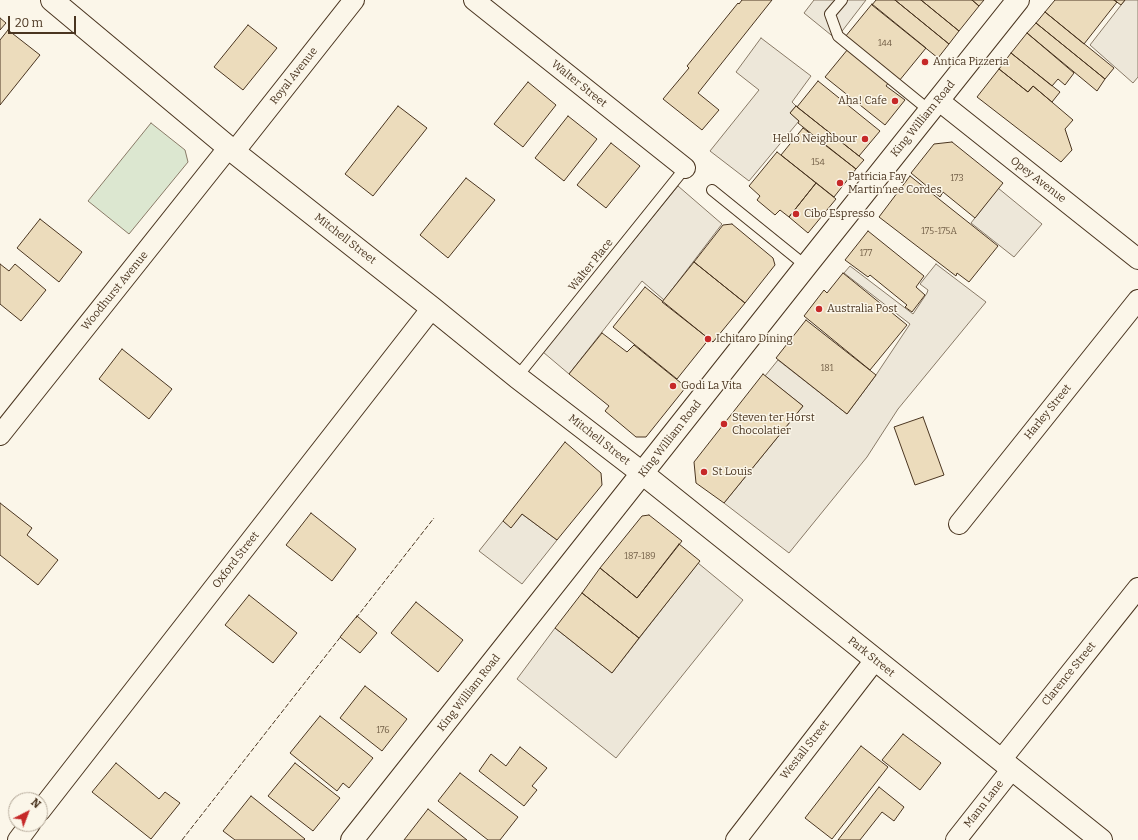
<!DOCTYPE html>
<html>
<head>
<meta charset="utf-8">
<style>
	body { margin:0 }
	#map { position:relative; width:1138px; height:840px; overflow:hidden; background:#fbf6e9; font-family:Bitter,serif }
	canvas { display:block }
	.north { position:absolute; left:8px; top:792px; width:40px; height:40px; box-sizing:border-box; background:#fbf6e9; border:1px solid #b4a999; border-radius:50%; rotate:42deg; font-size:11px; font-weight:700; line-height:16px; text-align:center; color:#4a3520 }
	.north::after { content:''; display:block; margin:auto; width:14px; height:18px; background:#c62828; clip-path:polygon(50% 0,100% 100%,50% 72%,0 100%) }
	.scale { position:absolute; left:8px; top:16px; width:68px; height:18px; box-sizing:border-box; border:2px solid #4a3520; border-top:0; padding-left:5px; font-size:12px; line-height:14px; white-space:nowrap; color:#4a3520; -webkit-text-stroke:3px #fbf6e9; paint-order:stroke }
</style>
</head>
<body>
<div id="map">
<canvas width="1138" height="840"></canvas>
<div class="north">N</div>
<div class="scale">20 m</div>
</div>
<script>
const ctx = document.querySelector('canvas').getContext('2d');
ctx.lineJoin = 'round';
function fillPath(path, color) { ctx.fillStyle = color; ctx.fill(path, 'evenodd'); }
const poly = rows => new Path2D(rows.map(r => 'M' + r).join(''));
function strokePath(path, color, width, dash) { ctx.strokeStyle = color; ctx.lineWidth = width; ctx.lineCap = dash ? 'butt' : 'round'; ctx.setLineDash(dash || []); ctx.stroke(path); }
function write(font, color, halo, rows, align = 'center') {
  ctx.font = font + ' Bitter,serif'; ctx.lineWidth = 3; ctx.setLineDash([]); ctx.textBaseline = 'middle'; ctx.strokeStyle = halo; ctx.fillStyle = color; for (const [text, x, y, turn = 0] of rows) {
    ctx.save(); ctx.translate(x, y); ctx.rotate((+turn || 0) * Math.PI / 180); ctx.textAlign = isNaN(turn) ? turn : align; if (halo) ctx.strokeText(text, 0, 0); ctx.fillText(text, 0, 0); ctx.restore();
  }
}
const green = poly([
	[151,123,185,150,188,162,129,234,88,201,151,123]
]);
const parking = poly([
	[814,0,866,0,836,39,804,13,814,0],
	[1125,0,1138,0,1138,77,1133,83,1090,45,1125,0],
	[761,38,811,76,792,102,796,106,790,113,799,121,749,181,710,151,759,90,736,72,761,38],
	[678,186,722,224,664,300,642,281,569,374,543,352,678,186],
	[998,188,1042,224,1014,257,971,223,998,188],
	[936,264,986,302,898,409,867,457,789,553,724,503,803,406,765,376,778,360,847,414,876,375,910,324,844,273,850,266,913,314,927,293,928,290,920,284,936,264],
	[522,514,557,540,522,584,479,551,503,521,511,527,522,514],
	[698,563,743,600,616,758,517,679,555,628,612,673,698,563]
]);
const building = poly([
	[742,0,772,0,698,93,719,110,702,130,663,99,689,68,687,66,738,3,739,4,742,0],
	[876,0,895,0,949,44,938,58,872,5,876,0],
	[895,0,921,0,959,31,949,44,895,0],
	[921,0,972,0,979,6,959,31,921,0],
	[972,0,984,0,979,6,972,0],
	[1055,0,1114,0,1117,2,1084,44,1045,12,1055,0],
	[1114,0,1125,0,1121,5,1114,0],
	[872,4,926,48,899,81,845,37,872,4],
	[1045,12,1114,68,1105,79,1036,23,1045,12],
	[0,18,6,23,0,30,0,18],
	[1036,23,1105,79,1097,91,1027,33,1036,23],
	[248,25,277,48,243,90,214,67,248,25],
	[8,30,40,55,0,105,0,40,8,30],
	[1027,33,1074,73,1065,85,1058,79,1052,86,1011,53,1027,33],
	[848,49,889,82,886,86,905,100,885,125,825,77,848,49],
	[1011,53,1060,92,1052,102,1033,86,1028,92,999,69,1011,53],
	[999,69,1028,92,1033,86,1073,120,1065,129,1072,150,1061,162,977,97,999,69],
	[818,81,880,131,859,156,797,107,818,81],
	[528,82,556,105,523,147,494,124,528,82],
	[398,106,427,128,373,196,345,174,398,106],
	[796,106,864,160,856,169,798,123,799,121,790,113,796,106],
	[568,116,597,139,564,181,535,158,568,116],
	[803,128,856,169,834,197,781,155,803,128],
	[952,142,1003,183,975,218,943,192,940,197,911,173,934,144,952,142],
	[611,143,640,166,606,208,577,185,611,143],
	[777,152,816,183,789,217,780,210,775,215,757,200,760,196,749,186,777,152],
	[910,176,998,246,969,282,957,273,956,276,879,217,910,176],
	[466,178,495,200,448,258,420,235,466,178],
	[816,183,836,199,808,233,789,217,816,183],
	[40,219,82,252,59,282,17,248,40,219],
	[732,224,773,258,775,265,745,303,694,262,723,225,732,224],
	[868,231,924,276,916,287,925,295,912,312,905,307,907,305,870,275,868,277,845,260,868,231],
	[694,262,745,303,713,342,662,302,694,262],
	[0,264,9,271,15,264,46,290,21,321,0,304,0,264],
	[843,273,907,325,870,370,804,316,824,290,827,293,843,273],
	[645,287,709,339,677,379,613,327,645,287],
	[806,320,876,375,847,414,776,358,806,320],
	[602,333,627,352,634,345,686,387,646,437,636,437,605,411,609,406,569,374,602,333],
	[122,349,172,389,149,419,99,379,122,349],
	[763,374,803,406,724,503,696,483,694,462,763,374],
	[923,417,944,475,915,485,894,427,923,417],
	[565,442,601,473,602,485,557,540,522,514,511,528,503,521,565,442],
	[0,503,32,528,27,535,58,560,38,585,0,555,0,503],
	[311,513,356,549,332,581,286,545,311,513],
	[649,515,682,541,637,598,600,568,642,516,649,515],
	[679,544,700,561,639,638,582,593,600,568,637,598,679,544],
	[582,593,639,638,612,673,555,628,582,593],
	[249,595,297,633,273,663,225,625,249,595],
	[416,602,463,640,438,672,391,633,416,602],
	[357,616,377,633,360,653,340,637,357,616],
	[365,686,407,719,382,751,340,718,365,686],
	[320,716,373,758,349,788,343,783,337,791,290,753,320,716],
	[903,734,941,763,920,790,882,760,903,734],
	[861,746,888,767,832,839,805,818,861,746],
	[520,747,547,768,532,786,537,790,524,806,479,771,491,754,506,766,520,747],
	[116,763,159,799,165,792,180,803,151,839,92,792,116,763],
	[295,763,340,798,313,831,268,796,295,763],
	[460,773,518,817,500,840,488,840,438,801,460,773],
	[879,787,904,807,894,821,882,812,860,840,838,840,879,787],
	[251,796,305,839,304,840,235,840,223,831,251,796],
	[428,809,467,840,404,840,428,809]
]);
const service = poly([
	[842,0,830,14,838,36,930,111],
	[712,190,806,266],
	[517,377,685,168]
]);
const minor = poly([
	[474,0,685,168],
	[938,100,1138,259],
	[234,152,354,0],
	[0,435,229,147],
	[959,524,1138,300],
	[1001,760,1138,588],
	[40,811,432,308],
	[18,840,30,824],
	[736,840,875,660],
	[956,840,1012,769]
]);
const tertiary = poly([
	[52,0,234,152,432,308,517,377,642,473,1101,840]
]);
const secondary = poly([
	[352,840,806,266,1018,0]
]);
const fence = poly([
	[356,618,434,518],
	[182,840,342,635]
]);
const markers = [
	[925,62,4,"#c62828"],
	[895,101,4,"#c62828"],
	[865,139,4,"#c62828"],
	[840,183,4,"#c62828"],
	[796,214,4,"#c62828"],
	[819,309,4,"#c62828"],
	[708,339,4,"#c62828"],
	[673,386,4,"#c62828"],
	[724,424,4,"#c62828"],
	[704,472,4,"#c62828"]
];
const numberNames = [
	["144",885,43],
	["154",818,162],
	["173",957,178],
	["175-175A",939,231],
	["177",866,253],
	["181",827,368],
	["187-189",640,556],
	["176",383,730]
];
const poiNames = [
	["Antica Pizzeria",933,62],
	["Aha! Cafe",887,101,"right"],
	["Hello Neighbour",857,139,"right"],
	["Patricia Fay",848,177],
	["Martin nee Cordes",848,190],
	["Cibo Espresso",804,214],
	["Australia Post",827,309],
	["Ichitaro Dining",716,339],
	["Godi La Vita",681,386],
	["Steven ter Horst",732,418],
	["Chocolatier",732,431],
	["St Louis",712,472]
];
const streetNames = [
	["Royal Avenue",294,76,-52],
	["Walter Street",579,84,39],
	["King William Road",923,119,-51],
	["Opey Avenue",1038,180,38],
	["Mitchell Street",345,239,38],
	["Walter Place",591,265,-51],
	["Woodhurst Avenue",115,291,-51],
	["Harley Street",1048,412,-51],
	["King William Road",670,439,-52],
	["Mitchell Street",599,440,38],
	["Oxford Street",236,560,-52],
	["Park Street",871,657,39],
	["Clarence Street",1069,674,-51],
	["King William Road",469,693,-52],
	["Westall Street",805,750,-52],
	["Mann Lane",984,804,-52]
];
fillPath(green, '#dce7d0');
strokePath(green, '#887966', 1);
fillPath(parking, '#ede7d9');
strokePath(parking, '#887966', 1);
fillPath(building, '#ecdcbc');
strokePath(building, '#4a3520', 1);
strokePath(service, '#4a3520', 12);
strokePath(minor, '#4a3520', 22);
strokePath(tertiary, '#4a3520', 24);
strokePath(secondary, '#4a3520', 24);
strokePath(service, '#fbf6e9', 10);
strokePath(minor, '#fbf6e9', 20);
strokePath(tertiary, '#fbf6e9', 22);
strokePath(secondary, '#fbf6e9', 22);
strokePath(fence, '#4a3520', 1, [5, 2]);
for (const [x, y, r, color] of markers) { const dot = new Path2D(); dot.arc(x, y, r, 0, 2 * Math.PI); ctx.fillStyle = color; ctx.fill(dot); strokePath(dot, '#fbf6e9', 1.5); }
write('9px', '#725f47', null, numberNames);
write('11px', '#4a3520', '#fbf6e9', poiNames, 'left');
write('11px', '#4a3520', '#fbf6e9', streetNames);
</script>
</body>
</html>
